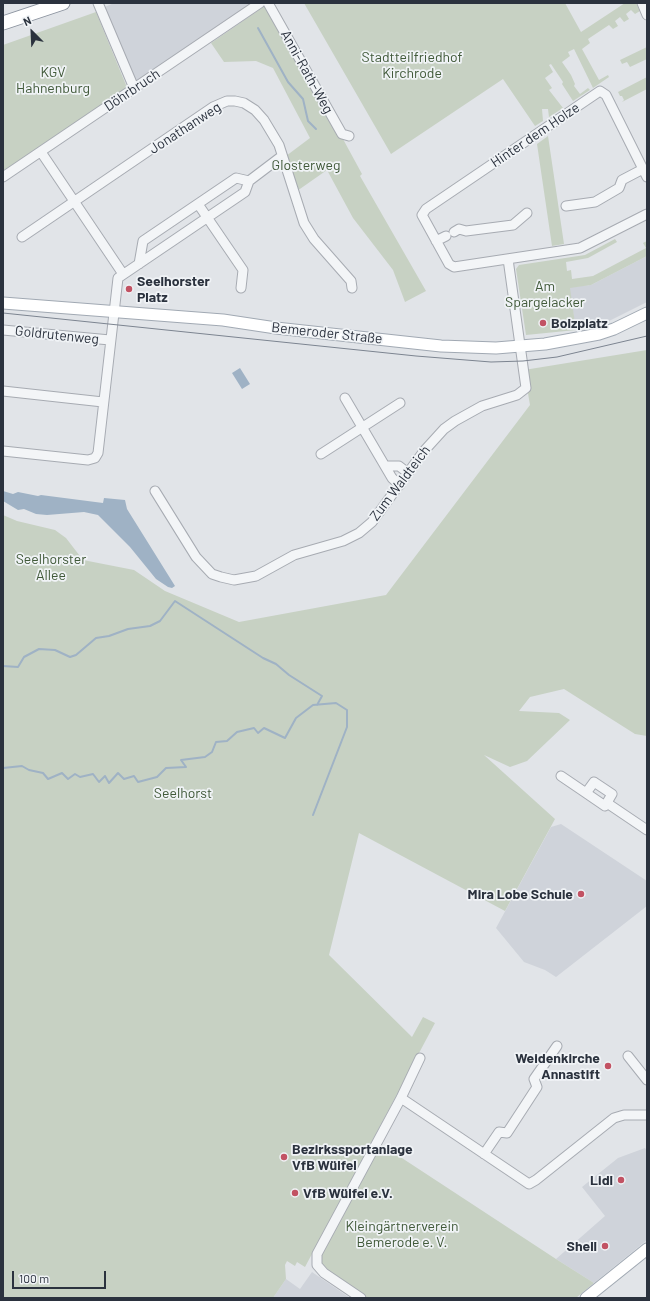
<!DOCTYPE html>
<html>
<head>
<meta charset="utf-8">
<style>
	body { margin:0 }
	#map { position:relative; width:650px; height:1301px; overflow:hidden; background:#e1e4e8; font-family:Barlow,sans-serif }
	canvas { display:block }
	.frame { position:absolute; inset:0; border:4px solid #2b323e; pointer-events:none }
	.north { position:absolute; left:12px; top:12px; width:40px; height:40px; -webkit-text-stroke:3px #f0f3f6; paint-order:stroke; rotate:336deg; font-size:11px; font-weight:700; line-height:16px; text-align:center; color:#2b323e }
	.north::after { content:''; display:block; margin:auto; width:14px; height:18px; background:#2b323e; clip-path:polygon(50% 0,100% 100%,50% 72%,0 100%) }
	.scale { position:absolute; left:12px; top:1271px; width:94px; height:18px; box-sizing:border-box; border:2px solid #2b323e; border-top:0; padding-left:5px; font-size:12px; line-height:14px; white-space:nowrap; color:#2b323e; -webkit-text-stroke:3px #f0f3f6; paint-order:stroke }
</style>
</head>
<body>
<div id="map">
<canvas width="650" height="1301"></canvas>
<div class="frame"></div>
<div class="north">N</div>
<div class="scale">100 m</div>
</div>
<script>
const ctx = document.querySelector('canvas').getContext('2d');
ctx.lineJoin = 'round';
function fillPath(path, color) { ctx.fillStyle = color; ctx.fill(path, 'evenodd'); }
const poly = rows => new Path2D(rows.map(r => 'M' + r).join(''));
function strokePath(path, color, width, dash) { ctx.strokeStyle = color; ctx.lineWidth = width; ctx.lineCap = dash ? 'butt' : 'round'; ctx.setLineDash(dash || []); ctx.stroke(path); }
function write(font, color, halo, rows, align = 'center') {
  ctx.font = font + ' Barlow,sans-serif'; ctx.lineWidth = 3.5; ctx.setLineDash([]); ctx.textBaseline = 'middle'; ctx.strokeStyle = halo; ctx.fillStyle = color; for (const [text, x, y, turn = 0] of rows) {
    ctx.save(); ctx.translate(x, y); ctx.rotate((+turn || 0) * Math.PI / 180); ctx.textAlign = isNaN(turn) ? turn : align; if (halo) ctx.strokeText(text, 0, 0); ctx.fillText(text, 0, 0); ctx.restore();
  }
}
const built = poly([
	[114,3,251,3,135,82,105,7],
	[647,256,647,302,607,322,576,330,569,287,591,285],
	[561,824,647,881,647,906,556,977,545,970,524,962,496,928,551,827],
	[645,1148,647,1151,647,1240,594,1283,556,1259,605,1216,582,1187,618,1158],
	[312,1272,350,1298,273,1298,286,1279,300,1289]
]);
const green = poly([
	[269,3,362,174,360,176,426,291,405,302,393,270,353,218,327,170,297,191,286,156,310,138,273,68,256,61,224,62,211,43],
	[304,3,565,3,581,32,625,3,636,3,640,11,635,14,631,10,626,14,629,19,624,22,620,17,615,21,618,26,613,29,609,25,588,39,590,43,582,49,599,80,608,75,609,77,593,88,574,49,568,52,570,56,562,62,571,75,575,84,574,86,580,94,588,88,590,90,573,101,562,84,563,82,551,64,549,65,553,72,545,78,552,88,549,90,563,108,549,117,548,109,542,109,543,121,535,126,503,79,391,154],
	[96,12,126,85,125,90,3,173,3,45],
	[647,47,647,59,630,67,627,62,622,64,620,60],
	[647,77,647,89,622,102,624,100,622,96,620,96,618,92],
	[548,136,564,244,552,246,537,144],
	[615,239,617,242,588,258,566,262,567,271,571,270,572,279,593,276,646,248,643,243,647,241,647,256,591,285,570,288,576,330,526,335,516,269,519,265,585,255],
	[647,350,647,736,635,734,564,689,530,697,519,711,559,713,570,720,527,761,510,767,484,755,555,819,505,911,359,833,329,955,412,1037,423,1017,435,1023,305,1267,297,1262,295,1266,287,1261,285,1265,286,1279,273,1298,3,1298,3,515,17,521,55,530,66,538,83,560,134,570,165,591,239,622,386,595,530,405,524,370],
	[379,1143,556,1259,594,1283,576,1298,367,1298,324,1269,320,1264,320,1254]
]);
const water = poly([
	[240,368,250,384,242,389,232,373],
	[3,491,13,494,18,492,38,496,41,495,103,503,104,498,125,500,127,509,175,586,172,588,168,587,156,579,130,547,98,515,84,512,47,515,36,514,24,509,18,510,3,501]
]);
const stream = poly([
	[258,28,288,82,303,99,308,121,316,129],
	[3,666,18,667,24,657,39,649,55,650,70,657,76,655,96,638,109,636,128,629,150,626,160,621,175,601,263,658,276,664,289,675,322,696,317,705],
	[3,768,22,766,29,770,43,773,48,779,62,773,68,779,75,774,80,777,93,774,99,782,105,776,109,783,118,773,124,779,134,776,138,782,157,777,166,768,186,767,181,760,205,757,212,752,216,742,227,741,237,732,254,728,258,733,264,728,285,738,296,718,313,705,336,703,347,710,347,727,313,815]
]);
const minor = poly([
	[98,3,134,88],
	[268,3,342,134,349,136],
	[642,3,647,15],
	[41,152,123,274],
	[3,177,260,3],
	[647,177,606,95,600,91,426,209,422,215,449,264,454,267,580,248,647,214],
	[198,204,243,270,241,288],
	[566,206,595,202,619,188,622,180,643,169],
	[454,232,459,229,466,231,513,225,527,213],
	[22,237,213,107,227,101,235,101,244,103,255,110,264,120,279,145,304,223,314,239,351,281,352,288],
	[436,241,446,236],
	[139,264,143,241,236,178,249,181],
	[3,330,110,340],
	[3,391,103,402],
	[345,398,392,478,400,485],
	[3,451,88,460,95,458,98,453,118,278,245,192,249,181,282,156],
	[321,454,400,403],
	[385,466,399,466,408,473],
	[155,491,196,557,212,574,221,577,234,580,256,576,294,555,343,541,359,533,372,522,424,451,444,429,455,421,482,406,517,395,526,388,508,259],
	[561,776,586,793],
	[594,782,612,794,605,806,586,793,594,782],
	[607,803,647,830],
	[628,1056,647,1080],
	[401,1098,529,1184,536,1180,614,1118,624,1115,647,1115],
	[484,1154,499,1132,507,1133,537,1087,534,1079,557,1046],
	[361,1298,324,1273,317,1265,317,1254,401,1098,420,1058]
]);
const major = poly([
	[3,303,223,320,276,328,441,346,496,348,545,344,599,334,614,329,647,313],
	[586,1298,647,1249]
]);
const highway = poly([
	[3,23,63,3]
]);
const tram = poly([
	[3,313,416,356,491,362,523,361,557,357,647,336]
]);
const markers = [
	[129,289,4,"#c25263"],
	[543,323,4,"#c25263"],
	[581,894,4,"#c25263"],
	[608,1066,4,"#c25263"],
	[284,1157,4,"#c25263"],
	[621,1180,4,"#c25263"],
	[295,1193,4,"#c25263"],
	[605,1246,4,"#c25263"]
];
const parkNames = [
	["Stadtteilfriedhof",412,57],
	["Kirchrode",412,73],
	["KGV",53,72],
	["Hahnenburg",53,88],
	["Glosterweg",306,165],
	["Am",545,286],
	["Spargelacker",545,302],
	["Seelhorster",51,559],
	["Allee",51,575],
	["Seelhorst",183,793],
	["Kleingärtnerverein",402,1226],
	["Bemerode e. V.",402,1242]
];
const streetNames = [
	["Anni-Rath-Weg",307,72,61],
	["Döhrbruch",132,90,-34],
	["Jonathanweg",185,128,-33],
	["Hinter dem Holze",535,135,-34],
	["Bemeroder Straße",327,333,6],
	["Goldrutenweg",57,335,6],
	["Zum Waldteich",400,483,-53]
];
const poiNames = [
	["Seelhorster",137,281],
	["Platz",137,297],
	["Bolzplatz",551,323],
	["Mira Lobe Schule",573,894,"right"],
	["Weidenkirche",600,1058,"right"],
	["Annastift",600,1074,"right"],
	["Bezirkssportanlage",292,1149],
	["VfB Wülfel",292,1165],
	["Lidl",613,1180,"right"],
	["VfB Wülfel e.V.",303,1193],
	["Shell",597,1246,"right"]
];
fillPath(built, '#cfd3da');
fillPath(green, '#c7d1c3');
fillPath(water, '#9fb2c5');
strokePath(stream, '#9fb2c5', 2);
strokePath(minor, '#a7abb2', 11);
strokePath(major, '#a1a9b3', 13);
strokePath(highway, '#8a929e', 15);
strokePath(minor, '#f3f5f7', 9);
strokePath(major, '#fff', 11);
strokePath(highway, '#fff', 13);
strokePath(tram, '#7c8490', 1);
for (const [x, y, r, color] of markers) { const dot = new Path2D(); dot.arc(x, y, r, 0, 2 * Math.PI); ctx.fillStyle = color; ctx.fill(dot); strokePath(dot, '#f0f3f6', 1.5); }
write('14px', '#405939', '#f0f3f6', parkNames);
write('14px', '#2b323e', '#f0f3f6', streetNames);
write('bold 14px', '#2b323e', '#f0f3f6', poiNames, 'left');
</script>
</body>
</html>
